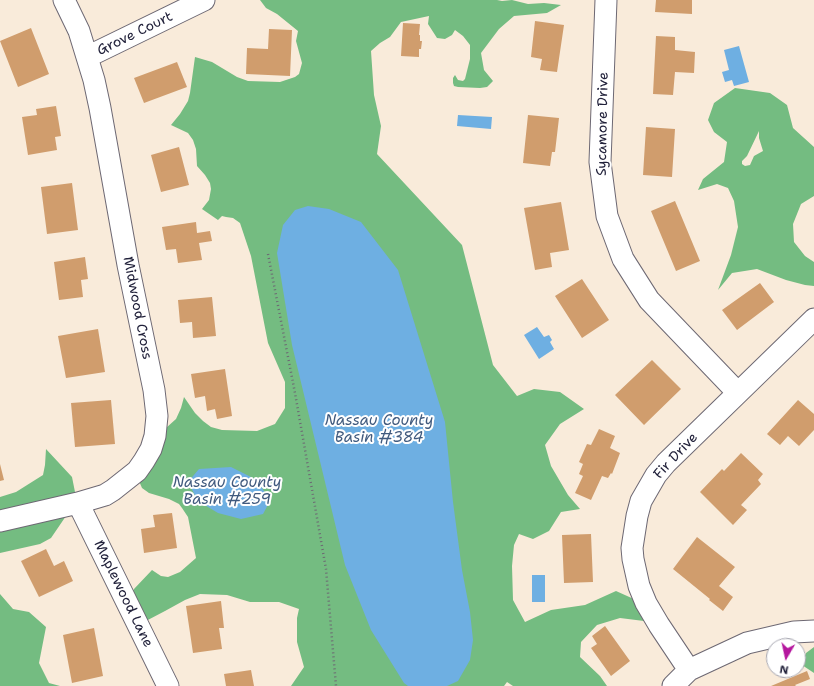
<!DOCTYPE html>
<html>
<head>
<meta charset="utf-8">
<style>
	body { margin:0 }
	#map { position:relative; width:814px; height:686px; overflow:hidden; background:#f9ebda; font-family:"Shantell Sans",sans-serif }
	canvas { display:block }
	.north { position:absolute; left:766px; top:638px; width:40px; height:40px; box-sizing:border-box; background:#fff; border:1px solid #a7a7b1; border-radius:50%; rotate:189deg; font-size:11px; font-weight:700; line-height:16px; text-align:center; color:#22223b }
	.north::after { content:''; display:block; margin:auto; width:14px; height:18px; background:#b5179e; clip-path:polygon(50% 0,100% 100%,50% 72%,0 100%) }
</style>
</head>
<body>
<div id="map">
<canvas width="814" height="686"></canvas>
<div class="north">N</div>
</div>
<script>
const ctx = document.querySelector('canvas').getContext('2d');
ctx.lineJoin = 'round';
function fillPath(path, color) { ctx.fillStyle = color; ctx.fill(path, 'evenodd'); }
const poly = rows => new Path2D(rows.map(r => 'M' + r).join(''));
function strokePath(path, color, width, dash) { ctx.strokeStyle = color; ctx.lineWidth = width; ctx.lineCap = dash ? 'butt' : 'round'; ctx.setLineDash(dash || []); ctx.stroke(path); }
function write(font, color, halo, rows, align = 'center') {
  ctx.font = font + ' "Shantell Sans",sans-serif'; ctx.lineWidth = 4; ctx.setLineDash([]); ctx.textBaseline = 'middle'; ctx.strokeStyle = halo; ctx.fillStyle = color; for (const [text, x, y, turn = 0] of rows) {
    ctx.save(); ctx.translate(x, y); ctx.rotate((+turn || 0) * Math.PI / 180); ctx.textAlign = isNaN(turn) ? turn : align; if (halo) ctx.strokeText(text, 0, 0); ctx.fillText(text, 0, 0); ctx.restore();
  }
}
const forest = poly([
	[260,0,497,0,502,1,512,0,528,4,544,3,561,5,547,13,514,16,499,29,481,53,484,70,493,81,487,87,480,88,458,87,454,86,453,83,453,78,455,75,458,80,463,81,465,79,470,59,470,45,463,36,455,30,452,35,445,39,437,38,428,24,429,16,401,22,390,37,380,43,371,51,374,95,381,126,377,154,462,245,493,365,517,396,534,389,560,392,584,409,560,424,545,445,551,466,568,495,580,509,561,512,549,531,533,539,519,534,514,545,512,566,513,600,525,622,551,610,585,605,616,591,636,600,644,621,620,618,597,625,581,642,580,657,600,676,607,686,513,686,507,682,504,686,291,686,304,667,297,642,297,618,299,609,279,602,250,602,227,595,200,594,185,600,165,611,144,622,131,595,134,589,152,570,161,576,168,577,180,572,196,558,188,517,182,508,179,504,169,499,149,493,142,488,139,481,166,428,176,419,181,408,184,397,195,413,203,421,211,427,222,430,257,431,275,424,285,408,285,382,268,343,251,256,240,223,233,218,226,217,222,216,218,220,202,209,209,200,211,189,210,183,205,175,197,166,196,149,193,140,188,133,171,125,180,114,188,101,190,93,195,57,212,62,237,77,248,81,280,82,295,77,299,74,302,63,296,41,298,31,277,14,266,8],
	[735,88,770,93,787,105,793,128,814,147,814,196,801,204,793,224,794,242,805,256,814,262,814,286,805,285,786,280,757,269,732,273,718,290,731,255,738,227,734,201,728,188,717,184,698,190,703,179,724,162,727,142,714,132,708,120,714,103],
	[759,131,759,138,763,151,754,156,750,165,745,166,742,164,742,161,747,156],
	[46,449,72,477,75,492,66,516,51,538,40,544,0,553,0,497,16,492,43,475,45,465],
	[0,594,13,609,29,612,46,627,39,663,49,683,60,686,0,686],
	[814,647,814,673,802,665,806,653]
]);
const water = poly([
	[739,46,749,82,734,86,732,80,725,82,722,72,729,70,724,50],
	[458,115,492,117,491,129,457,126],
	[308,206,329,209,361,222,398,270,445,422,453,502,462,570,470,612,473,640,470,660,458,681,447,686,408,686,404,683,371,630,345,565,292,345,277,253,283,225,295,210],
	[537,327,544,337,549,335,552,340,550,342,554,349,539,359,524,335],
	[231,467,257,480,270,501,263,514,241,519,218,513,198,501,188,482,199,469],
	[532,575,545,575,545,602,532,602]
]);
const building = poly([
	[656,0,692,0,692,14,655,12],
	[535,21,564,25,557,72,540,70,542,59,531,57],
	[403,23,420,24,419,35,420,35,420,41,422,41,421,49,419,49,419,57,401,56],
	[31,28,49,74,18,87,0,41],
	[269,29,292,30,290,76,246,74,247,48,268,49],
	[656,36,675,37,675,50,695,52,694,73,675,72,673,95,653,94],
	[177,62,187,87,144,103,134,78],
	[56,106,61,136,55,137,57,150,28,155,22,117,37,115,36,109],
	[528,115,559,118,555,152,552,152,550,166,523,163],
	[646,127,675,129,672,177,643,175],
	[179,147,189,185,161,192,151,155],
	[72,183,78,230,47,234,41,187],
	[675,201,700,261,676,271,651,211],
	[561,202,569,250,550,253,552,267,535,270,524,208],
	[196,222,197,233,210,231,212,241,199,243,202,260,178,263,176,249,166,250,162,227],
	[85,257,88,279,81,280,83,297,59,300,54,262],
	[582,279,609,320,582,338,555,296],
	[760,283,774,302,737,330,722,310],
	[212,297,216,336,193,338,192,322,180,323,178,300],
	[98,329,105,372,66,378,58,336],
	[652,360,681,389,644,425,615,395],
	[225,369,232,416,217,419,215,409,207,411,205,396,195,398,191,374],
	[111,400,115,444,75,447,71,403],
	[798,400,814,414,814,430,799,446,788,436,780,445,767,434],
	[599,429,615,436,610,448,620,453,612,474,611,473,608,478,602,476,591,500,575,493,583,476,579,474,583,464,579,462,587,444,591,445],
	[741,453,763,474,758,480,761,484,741,505,747,510,733,525,700,492,722,469,724,471],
	[0,464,4,480,0,481],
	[172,513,177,548,144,553,141,529,155,527,153,515],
	[591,534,593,582,564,583,562,535],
	[697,537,735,567,719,586,733,597,723,611,709,600,710,599,673,569],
	[46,549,54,566,64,561,73,581,39,597,21,561],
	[221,601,224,628,219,628,222,649,193,653,186,606],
	[605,626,630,661,611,676,591,648,597,644,592,636],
	[94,628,103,676,72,683,63,635],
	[251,670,254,686,226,686,224,674],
	[807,671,810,679,795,685,796,686,771,686]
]);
const path = poly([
	[268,254,295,393,326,569,336,686]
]);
const minor = poly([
	[606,0,600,162,607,216,623,259,649,300,738,393],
	[87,57,204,0],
	[78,503,168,686],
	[0,521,78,503,105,495,113,490,137,471,144,461,151,449,155,436,157,416,154,390,128,265,100,108,94,80,79,31,64,0],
	[689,670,659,625,646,603,639,586,633,559,632,548,637,516,641,501,656,475,666,463,814,319],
	[673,686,689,670,747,643,794,632,814,631]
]);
const streetNames = [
	["Grove Court",135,34,-26],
	["Sycamore Drive",603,124,-89],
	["Midwood Cross",137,308,79],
	["Fir Drive",676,456,-47],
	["Maplewood Lane",123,594,64]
];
const waterNames = [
	["Nassau County",379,421],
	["Basin #384",379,438],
	["Nassau County",227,483],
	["Basin #259",227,500]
];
fillPath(forest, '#74bc81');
fillPath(water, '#6eafe2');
fillPath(building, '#d09d6d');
strokePath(minor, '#6d6873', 23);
strokePath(path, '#6d6873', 2.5, [1, 3]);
strokePath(minor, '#fff', 21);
write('14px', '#22223b', '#fff', streetNames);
write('italic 15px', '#405a7e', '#fff', waterNames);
</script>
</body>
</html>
